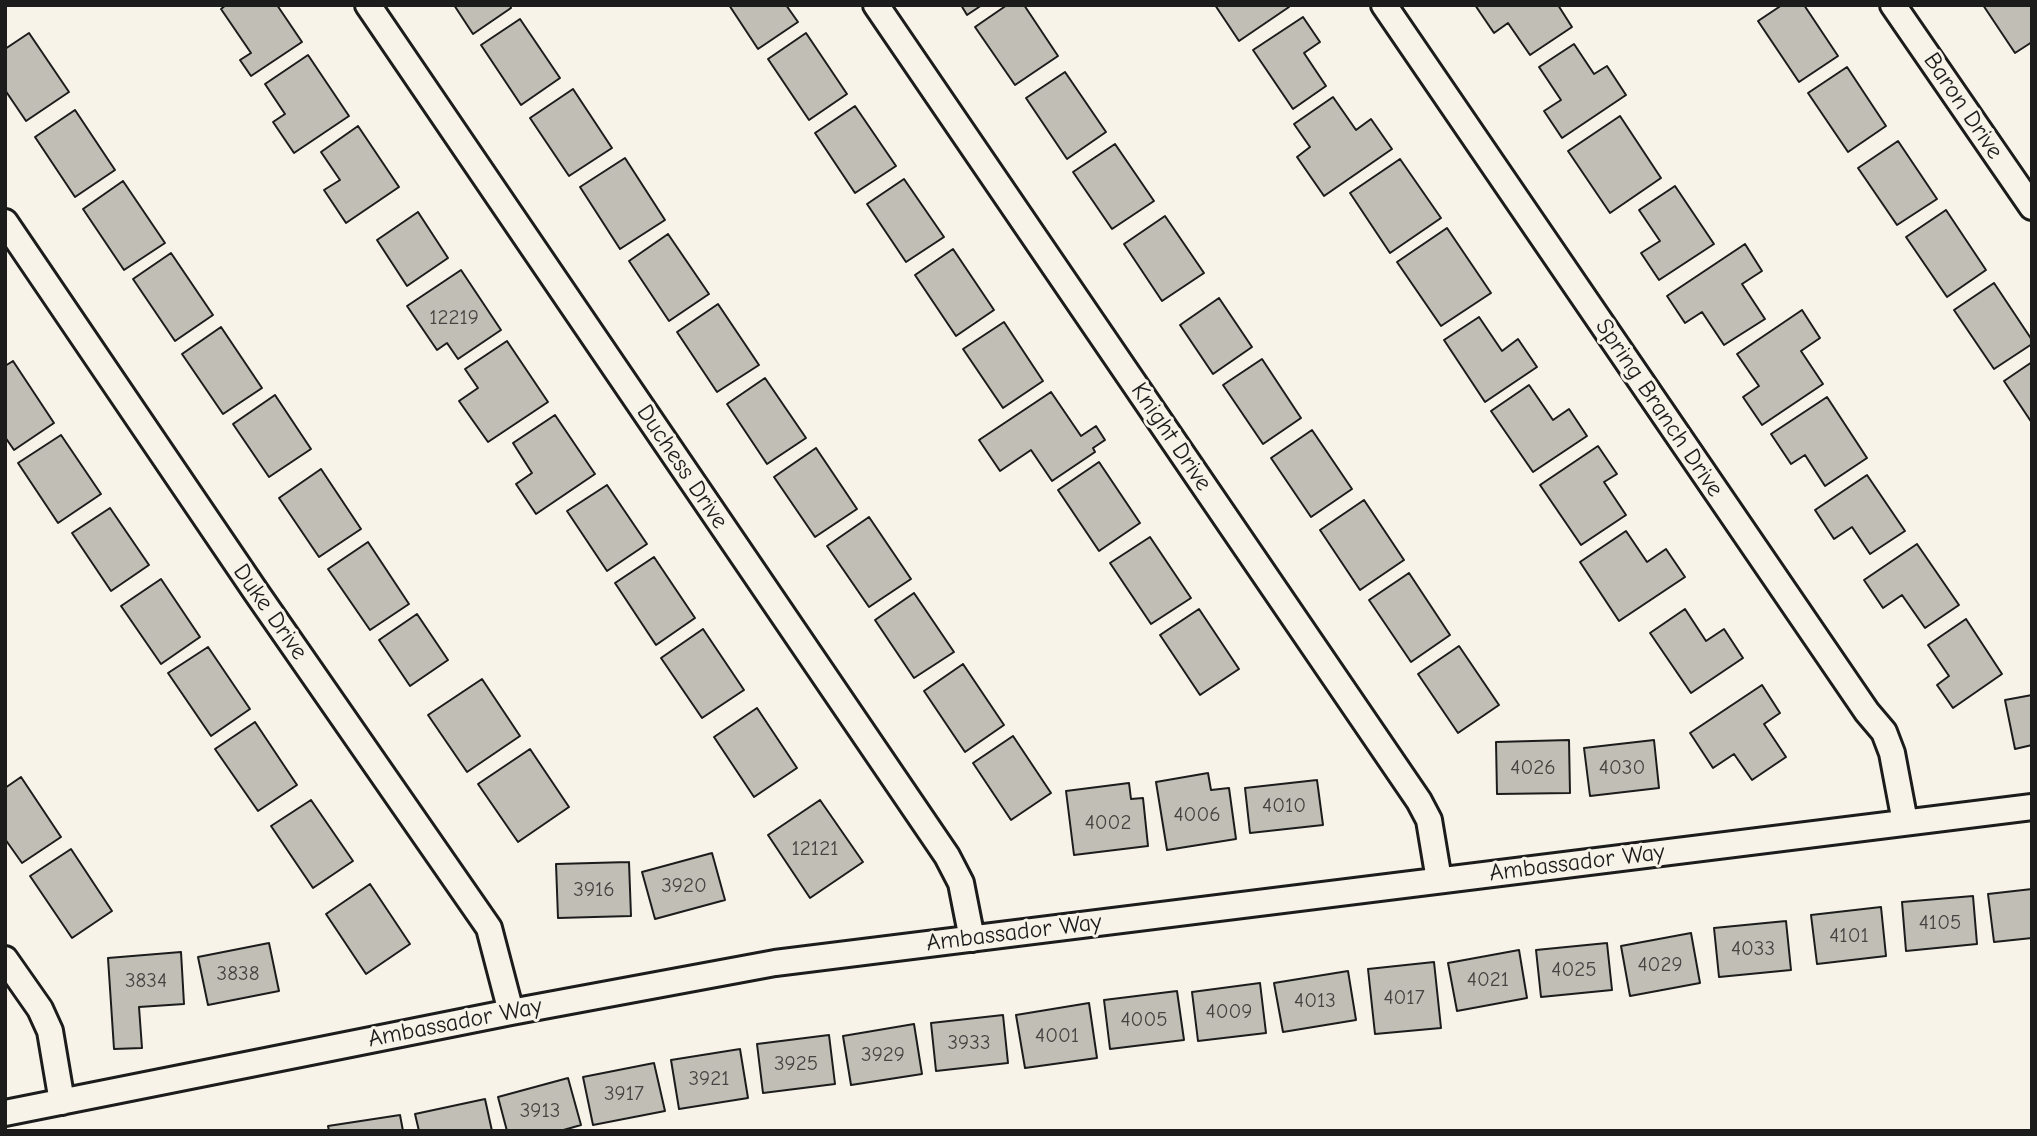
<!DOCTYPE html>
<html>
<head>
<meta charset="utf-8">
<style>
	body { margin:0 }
	#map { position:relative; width:2037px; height:1136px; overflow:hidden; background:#f7f3e8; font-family:"Comic Neue",sans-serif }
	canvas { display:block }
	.frame { position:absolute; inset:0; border:7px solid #1c1c1c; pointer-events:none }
</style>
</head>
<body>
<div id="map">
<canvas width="2037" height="1136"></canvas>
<div class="frame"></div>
</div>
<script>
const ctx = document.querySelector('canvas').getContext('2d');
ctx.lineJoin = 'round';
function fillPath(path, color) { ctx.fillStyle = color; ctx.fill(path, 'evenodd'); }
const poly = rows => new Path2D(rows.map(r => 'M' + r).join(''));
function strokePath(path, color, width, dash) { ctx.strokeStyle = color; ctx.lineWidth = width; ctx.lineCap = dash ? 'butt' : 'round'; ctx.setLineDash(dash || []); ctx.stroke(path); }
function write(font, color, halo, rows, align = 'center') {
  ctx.font = font + ' "Comic Neue",sans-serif'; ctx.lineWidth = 6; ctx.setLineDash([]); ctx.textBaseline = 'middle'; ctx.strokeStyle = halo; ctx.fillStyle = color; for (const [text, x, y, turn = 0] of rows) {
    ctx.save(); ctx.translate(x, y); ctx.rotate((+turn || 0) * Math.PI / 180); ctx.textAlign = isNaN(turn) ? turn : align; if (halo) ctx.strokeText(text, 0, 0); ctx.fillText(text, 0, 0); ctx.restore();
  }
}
const building = poly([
	[226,5,277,5,302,42,251,76,240,60,251,53,221,9,226,5],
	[454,5,510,5,511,8,473,34,454,5],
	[729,5,786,5,798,22,758,49,729,5],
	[961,5,982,5,967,15,961,5],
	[1007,5,1024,5,1058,56,1015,85,975,27,1007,5],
	[1215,5,1288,5,1289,7,1239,41,1215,5],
	[1475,5,1558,5,1572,27,1530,55,1508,23,1494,33,1475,5],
	[1782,5,1804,5,1838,56,1799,82,1758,21,1782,5],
	[1983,5,2032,5,2032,42,2015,53,1983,5],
	[1303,17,1320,42,1304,53,1326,86,1293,109,1253,50,1303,17],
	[520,19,560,78,521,105,481,45,520,19],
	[29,33,69,92,26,121,5,90,5,49,29,33],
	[806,33,847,94,809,120,768,59,806,33],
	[1574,44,1594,74,1607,66,1626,95,1562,138,1544,111,1561,100,1539,67,1574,44],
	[308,55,349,116,294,153,273,122,285,114,265,84,308,55],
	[1847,67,1886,126,1848,152,1808,93,1847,67],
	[1065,72,1106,132,1067,159,1026,98,1065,72],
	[573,89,612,148,569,176,530,118,573,89],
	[1333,97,1356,130,1371,119,1392,149,1324,196,1297,157,1310,147,1294,124,1333,97],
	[855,106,896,166,855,193,815,133,855,106],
	[75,110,115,170,75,197,35,137,75,110],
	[1620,116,1661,178,1610,213,1568,151,1620,116],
	[358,126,399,187,346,223,324,190,340,180,321,152,358,126],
	[1898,141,1937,199,1897,225,1858,168,1898,141],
	[1115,144,1154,201,1112,229,1073,172,1115,144],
	[625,158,665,220,620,249,580,187,625,158],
	[1400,159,1441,218,1390,253,1350,193,1400,159],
	[904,179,944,237,906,262,867,204,904,179],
	[123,181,165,243,124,270,83,209,123,181],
	[1675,186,1714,244,1659,280,1641,253,1660,241,1639,210,1675,186],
	[1946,210,1986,270,1947,297,1906,237,1946,210],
	[418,212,448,258,407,286,377,240,418,212],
	[1165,216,1204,273,1162,301,1124,244,1165,216],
	[1447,228,1491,293,1441,326,1397,262,1447,228],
	[668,234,709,294,669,321,629,261,668,234],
	[1745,244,1762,271,1742,284,1765,319,1724,345,1702,312,1685,323,1667,296,1745,244],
	[953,249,994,310,956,336,915,275,953,249],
	[171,253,213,315,175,341,133,279,171,253],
	[461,270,501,330,458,359,447,343,437,350,407,306,461,270],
	[1994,283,2032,340,2032,344,1994,369,1954,310,1994,283],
	[1219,298,1252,347,1213,374,1180,325,1219,298],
	[718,304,759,365,717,392,677,332,718,304],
	[1802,310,1820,338,1801,351,1823,384,1762,425,1743,397,1759,386,1737,354,1802,310],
	[1479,317,1502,351,1518,339,1537,367,1485,402,1444,340,1479,317],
	[1004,322,1043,381,1003,408,963,349,1004,322],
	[221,327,262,388,223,414,182,354,221,327],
	[507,341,548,402,488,442,459,401,478,388,465,369,507,341],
	[1262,359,1301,418,1263,444,1223,385,1262,359],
	[13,361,54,423,14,450,5,437,5,366,13,361],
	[2032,362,2032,423,2004,381,2032,362],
	[765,378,806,438,767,464,727,404,765,378],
	[1529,385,1553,420,1569,409,1587,436,1533,472,1491,411,1529,385],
	[1051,392,1081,436,1096,426,1105,440,1093,448,1095,452,1052,481,1031,450,1000,471,979,440,1051,392],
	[275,395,311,449,269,477,233,424,275,395],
	[1827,397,1867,458,1825,486,1805,455,1791,464,1771,434,1827,397],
	[555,415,595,474,536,514,516,484,532,473,513,443,555,415],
	[1312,430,1352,489,1311,517,1271,458,1312,430],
	[61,435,101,494,58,523,18,463,61,435],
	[1598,446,1617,474,1604,482,1626,515,1581,545,1540,485,1598,446],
	[816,448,857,509,815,537,774,477,816,448],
	[1099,462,1140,523,1099,551,1058,490,1099,462],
	[321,469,361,529,319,557,279,498,321,469],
	[1867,475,1905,531,1870,554,1852,527,1834,539,1815,510,1867,475],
	[607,485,647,544,607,571,567,511,607,485],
	[1364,500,1404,560,1360,590,1320,530,1364,500],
	[110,508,149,565,111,591,72,533,110,508],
	[869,517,911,579,869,607,827,546,869,517],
	[1626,531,1647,562,1666,549,1685,577,1619,621,1580,562,1626,531],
	[1150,537,1191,598,1151,624,1110,563,1150,537],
	[368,542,409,604,370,630,328,569,368,542],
	[1917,544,1959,605,1925,628,1902,595,1883,608,1864,580,1917,544],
	[654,557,695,618,656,645,615,583,654,557],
	[1409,573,1450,635,1411,662,1369,600,1409,573],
	[161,579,200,637,161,664,121,606,161,579],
	[914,593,954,652,914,678,875,620,914,593],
	[1199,609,1239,669,1200,695,1160,635,1199,609],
	[1685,609,1706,641,1724,629,1743,658,1691,693,1650,633,1685,609],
	[417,614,448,660,410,686,379,640,417,614],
	[1966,619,2002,674,1953,708,1937,685,1949,676,1928,645,1966,619],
	[703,629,744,690,702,718,661,658,703,629],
	[1459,646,1499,705,1458,733,1418,674,1459,646],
	[208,647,250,709,211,736,168,673,208,647],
	[963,664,1004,725,965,752,924,691,963,664],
	[482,679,520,736,467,772,428,715,482,679],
	[1762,685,1780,713,1764,724,1786,757,1752,780,1734,754,1713,768,1690,733,1762,685],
	[2032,695,2032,745,2015,749,2005,700,2032,695],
	[757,708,797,768,754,797,714,737,757,708],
	[255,722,297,785,258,811,215,749,255,722],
	[1013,736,1051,793,1011,820,973,763,1013,736],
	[1569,740,1570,793,1497,794,1496,742,1569,740],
	[1654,740,1659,788,1590,796,1584,748,1654,740],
	[530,749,569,807,518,842,478,784,530,749],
	[1208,773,1211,790,1229,788,1236,839,1167,850,1156,782,1208,773],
	[21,777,61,837,22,863,5,839,5,788,21,777],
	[1317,780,1323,825,1250,833,1245,788,1317,780],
	[1129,783,1131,799,1143,798,1148,846,1074,855,1066,791,1129,783],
	[311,800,353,861,313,888,271,826,311,800],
	[820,800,863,862,810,898,768,835,820,800],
	[71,849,112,911,72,938,30,876,71,849],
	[712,853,725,900,655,919,642,872,712,853],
	[629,862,631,916,558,918,556,864,629,862],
	[370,884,410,944,366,974,326,914,370,884],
	[2032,889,2032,938,1994,942,1988,894,2032,889],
	[1973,896,1977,944,1906,951,1902,902,1973,896],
	[1881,907,1886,956,1817,964,1811,915,1881,907],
	[1786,921,1791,970,1719,977,1714,928,1786,921],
	[1691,933,1700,983,1630,996,1621,946,1691,933],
	[269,943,279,991,208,1005,198,957,269,943],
	[1607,943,1612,990,1541,997,1536,950,1607,943],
	[1519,950,1527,998,1457,1011,1448,963,1519,950],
	[181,952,184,1004,139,1007,142,1048,114,1049,108,958,181,952],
	[1434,962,1441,1028,1375,1034,1368,969,1434,962],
	[1348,971,1356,1020,1283,1032,1274,983,1348,971],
	[1260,983,1266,1033,1198,1041,1192,992,1260,983],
	[1177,991,1184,1040,1110,1049,1104,1000,1177,991],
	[1089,1003,1097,1058,1025,1068,1016,1015,1089,1003],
	[1003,1015,1008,1063,936,1071,931,1023,1003,1015],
	[914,1024,922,1074,851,1085,843,1036,914,1024],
	[829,1035,835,1084,763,1093,757,1044,829,1035],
	[740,1049,748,1098,679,1109,671,1060,740,1049],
	[654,1063,665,1111,593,1125,583,1077,654,1063],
	[568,1078,581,1125,560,1131,507,1131,498,1097,568,1078],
	[485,1099,492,1131,419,1131,415,1114,485,1099],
	[400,1115,403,1131,329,1131,328,1126,400,1115]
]);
const minor = poly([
	[368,5,947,856,961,883,972,939],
	[876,5,1419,801,1429,820,1439,880],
	[1384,5,1867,712,1884,732,1892,753,1905,822],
	[1893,5,2032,207],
	[5,222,256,592,489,928,511,1012],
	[5,959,40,1009,50,1031,62,1102],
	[5,1113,511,1012,775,963,2032,807]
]);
const numberNames = [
	["12219",454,318],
	["4026",1533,768],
	["4030",1622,768],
	["4010",1284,806],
	["4006",1197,815],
	["4002",1108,823],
	["12121",815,849],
	["3920",684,886],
	["3916",594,890],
	["4105",1940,923],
	["4101",1849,936],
	["4033",1753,949],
	["4029",1660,965],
	["4025",1574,970],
	["3838",238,974],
	["4021",1488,980],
	["3834",146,981],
	["4017",1404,998],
	["4013",1315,1001],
	["4009",1229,1012],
	["4005",1144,1020],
	["4001",1057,1036],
	["3933",969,1043],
	["3929",883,1055],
	["3925",796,1064],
	["3921",709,1079],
	["3917",624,1094],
	["3913",540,1111]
];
const streetNames = [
	["Baron Drive",1963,106,56],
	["Spring Branch Drive",1659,408,56],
	["Knight Drive",1171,437,56],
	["Duchess Drive",682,467,56],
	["Duke Drive",270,612,55],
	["Ambassador Way",1577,863,-7],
	["Ambassador Way",1014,933,-7],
	["Ambassador Way",455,1023,-11]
];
fillPath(building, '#c0beb5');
strokePath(building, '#1c1c1c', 2);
strokePath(minor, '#1c1c1c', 30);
strokePath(minor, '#f7f3e8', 24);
write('21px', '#454442', null, numberNames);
write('24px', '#1c1c1c', '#f7f3e8', streetNames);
</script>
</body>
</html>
